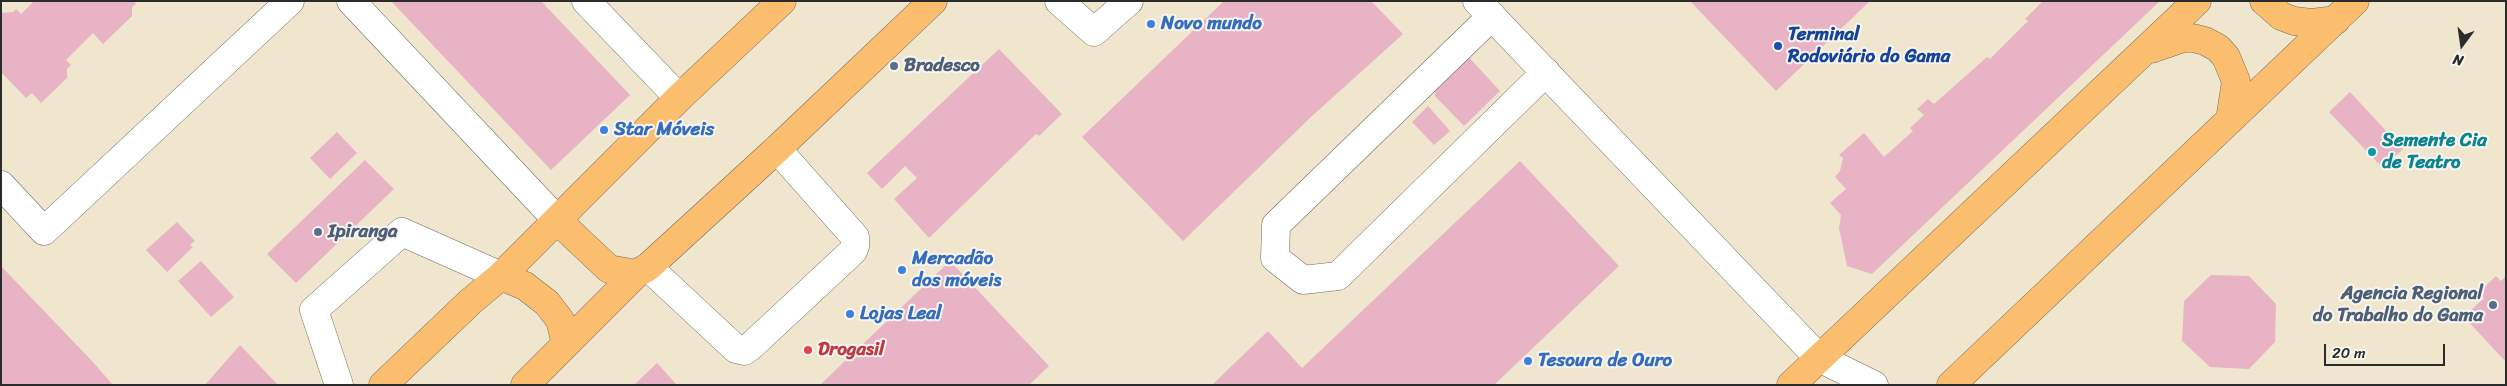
<!DOCTYPE html>
<html>
<head>
<meta charset="utf-8">
<style>
	body { margin:0 }
	#map { position:relative; width:2507px; height:386px; overflow:hidden; background:#f0e6cd; font-family:Sriracha,sans-serif }
	canvas { display:block }
	.frame { position:absolute; inset:0; border:2px solid #2b2b2b; pointer-events:none }
	.north { position:absolute; left:2437px; top:20px; width:50px; height:50px; -webkit-text-stroke:4px #f6f6f2; paint-order:stroke; rotate:194deg; font-size:14px; font-weight:700; line-height:20px; text-align:center; color:#2b2b2b }
	.north::after { content:''; display:block; margin:auto; width:18px; height:22px; background:#2b2b2b; clip-path:polygon(50% 0,100% 100%,50% 72%,0 100%) }
	.scale { position:absolute; left:2324px; top:344px; width:121px; height:22px; box-sizing:border-box; border:2px solid #2b2b2b; border-top:0; padding-left:6px; font-size:15px; line-height:18px; white-space:nowrap; color:#2b2b2b; -webkit-text-stroke:4px #f6f6f2; paint-order:stroke }
</style>
</head>
<body>
<div id="map">
<canvas width="2507" height="386"></canvas>
<div class="frame"></div>
<div class="north">N</div>
<div class="scale">20 m</div>
</div>
<script>
const ctx = document.querySelector('canvas').getContext('2d');
ctx.lineJoin = 'round';
function fillPath(path, color) { ctx.fillStyle = color; ctx.fill(path, 'evenodd'); }
const poly = rows => new Path2D(rows.map(r => 'M' + r).join(''));
function strokePath(path, color, width, dash) { ctx.strokeStyle = color; ctx.lineWidth = width; ctx.lineCap = dash ? 'butt' : 'round'; ctx.setLineDash(dash || []); ctx.stroke(path); }
function write(font, color, halo, rows, align = 'center') {
  ctx.font = font + ' Sriracha,sans-serif'; ctx.lineWidth = 4; ctx.setLineDash([]); ctx.textBaseline = 'middle'; ctx.strokeStyle = halo; ctx.fillStyle = color; for (const [text, x, y, turn = 0] of rows) {
    ctx.save(); ctx.translate(x, y); ctx.rotate((+turn || 0) * Math.PI / 180); ctx.textAlign = isNaN(turn) ? turn : align; if (halo) ctx.strokeText(text, 0, 0); ctx.fillText(text, 0, 0); ctx.restore();
  }
}
const building = poly([
	[34,1,134,1,136,4,132,7,132,16,103,44,93,33,66,60,71,65,67,69,67,78,41,103,32,93,26,98,1,72,1,13,13,12,16,9,21,14],
	[391,1,541,1,630,95,551,170],
	[1224,1,1371,1,1403,34,1311,117,1183,241,1082,137],
	[1690,1,1870,1,1776,91],
	[2043,1,2160,1,1872,274,1847,266,1839,228,1841,215,1830,203,1846,189,1835,177,1840,171,1843,158,1839,155,1864,133,1884,157,1913,131,1910,128,1924,115,1917,109,1928,99,1934,104,1987,57,1990,59,2028,21,2025,19],
	[999,49,1062,114,1039,136,1036,134,929,238,894,199,917,178,905,166,882,189,867,173],
	[1465,53,1500,91,1464,126,1434,95,1436,93,1429,87],
	[2350,92,2403,149,2383,168,2329,112],
	[1428,106,1450,131,1434,145,1412,122],
	[337,132,357,153,330,179,310,158],
	[365,160,394,189,296,283,267,254],
	[1520,161,1619,266,1494,385,1212,385,1268,331,1302,368],
	[177,222,195,241,190,245,193,247,167,272,146,250],
	[201,261,234,297,211,317,178,281],
	[950,261,1049,366,1029,385,820,385],
	[1,266,92,361,113,385,1,384],
	[2211,275,2249,276,2276,304,2275,342,2249,369,2210,367,2182,341,2184,301],
	[2496,276,2501,281,2506,276,2506,362,2464,317,2484,298,2478,293],
	[240,345,278,385,205,385],
	[657,363,677,385,634,385]
]);
const minor = poly([
	[351,1,558,221],
	[586,1,679,98],
	[1059,1,1094,32,1129,1],
	[1477,1,1819,358,1874,385],
	[1492,16,1276,225,1275,258,1303,280,1338,276,1546,72],
	[1,185,44,231,290,1],
	[648,267,736,349,744,351,750,347,853,251,855,246,855,237,777,149],
	[339,385,314,310,402,232,501,276]
]);
const major = poly([
	[2264,1,2281,16,2294,21,2312,23,2336,20],
	[2151,49,2183,38,2193,38,2205,41,2218,48,2226,57,2236,81,2230,120],
	[558,221,609,269,636,274],
	[501,276,525,286,547,303,560,320,566,344],
	[383,385,470,302,501,276,679,98,782,1],
	[525,385,636,274,648,267,777,149,933,1],
	[1791,385,2197,1],
	[1951,385,2355,1]
]);
const markers = [
	[1151,24,5,"#3f7fe0"],
	[1778,46,5,"#1a4fb4"],
	[894,66,5,"#5c6f8a"],
	[604,130,5,"#3f7fe0"],
	[2372,152,5,"#0f9aa8"],
	[318,232,5,"#5c6f8a"],
	[902,270,5,"#3f7fe0"],
	[2493,305,5,"#5c6f8a"],
	[850,314,5,"#3f7fe0"],
	[808,350,5,"#e0444e"],
	[1528,361,5,"#3f7fe0"]
];
const shopNames = [
	["Novo mundo",1161,24],
	["Star Móveis",614,130],
	["Mercadão",912,259],
	["dos móveis",912,281],
	["Lojas Leal",860,314],
	["Tesoura de Ouro",1538,361]
];
const transitNames = [
	["Terminal",1788,35],
	["Rodoviário do Gama",1788,57]
];
const serviceNames = [
	["Bradesco",904,66],
	["Ipiranga",328,232],
	["Agencia Regional",2483,294,"right"],
	["do Trabalho do Gama",2483,316,"right"]
];
const cultureNames = [
	["Semente Cia",2382,141],
	["de Teatro",2382,163]
];
const healthNames = [
	["Drogasil",818,350]
];
fillPath(building, '#e7b3c5');
strokePath(minor, '#706c64', 29);
strokePath(major, '#706c64', 29);
strokePath(minor, '#fff', 28);
strokePath(major, '#fbbd6e', 28);
for (const [x, y, r, color] of markers) { const dot = new Path2D(); dot.arc(x, y, r, 0, 2 * Math.PI); ctx.fillStyle = color; ctx.fill(dot); strokePath(dot, '#f6f6f2', 2); }
write('bold 19px', '#366cbe', '#f6f6f2', shopNames, 'left');
write('bold 19px', '#164399', '#f6f6f2', transitNames, 'left');
write('bold 19px', '#4e5e75', '#f6f6f2', serviceNames, 'left');
write('bold 19px', '#0d838f', '#f6f6f2', cultureNames, 'left');
write('bold 19px', '#be3a42', '#f6f6f2', healthNames, 'left');
</script>
</body>
</html>
